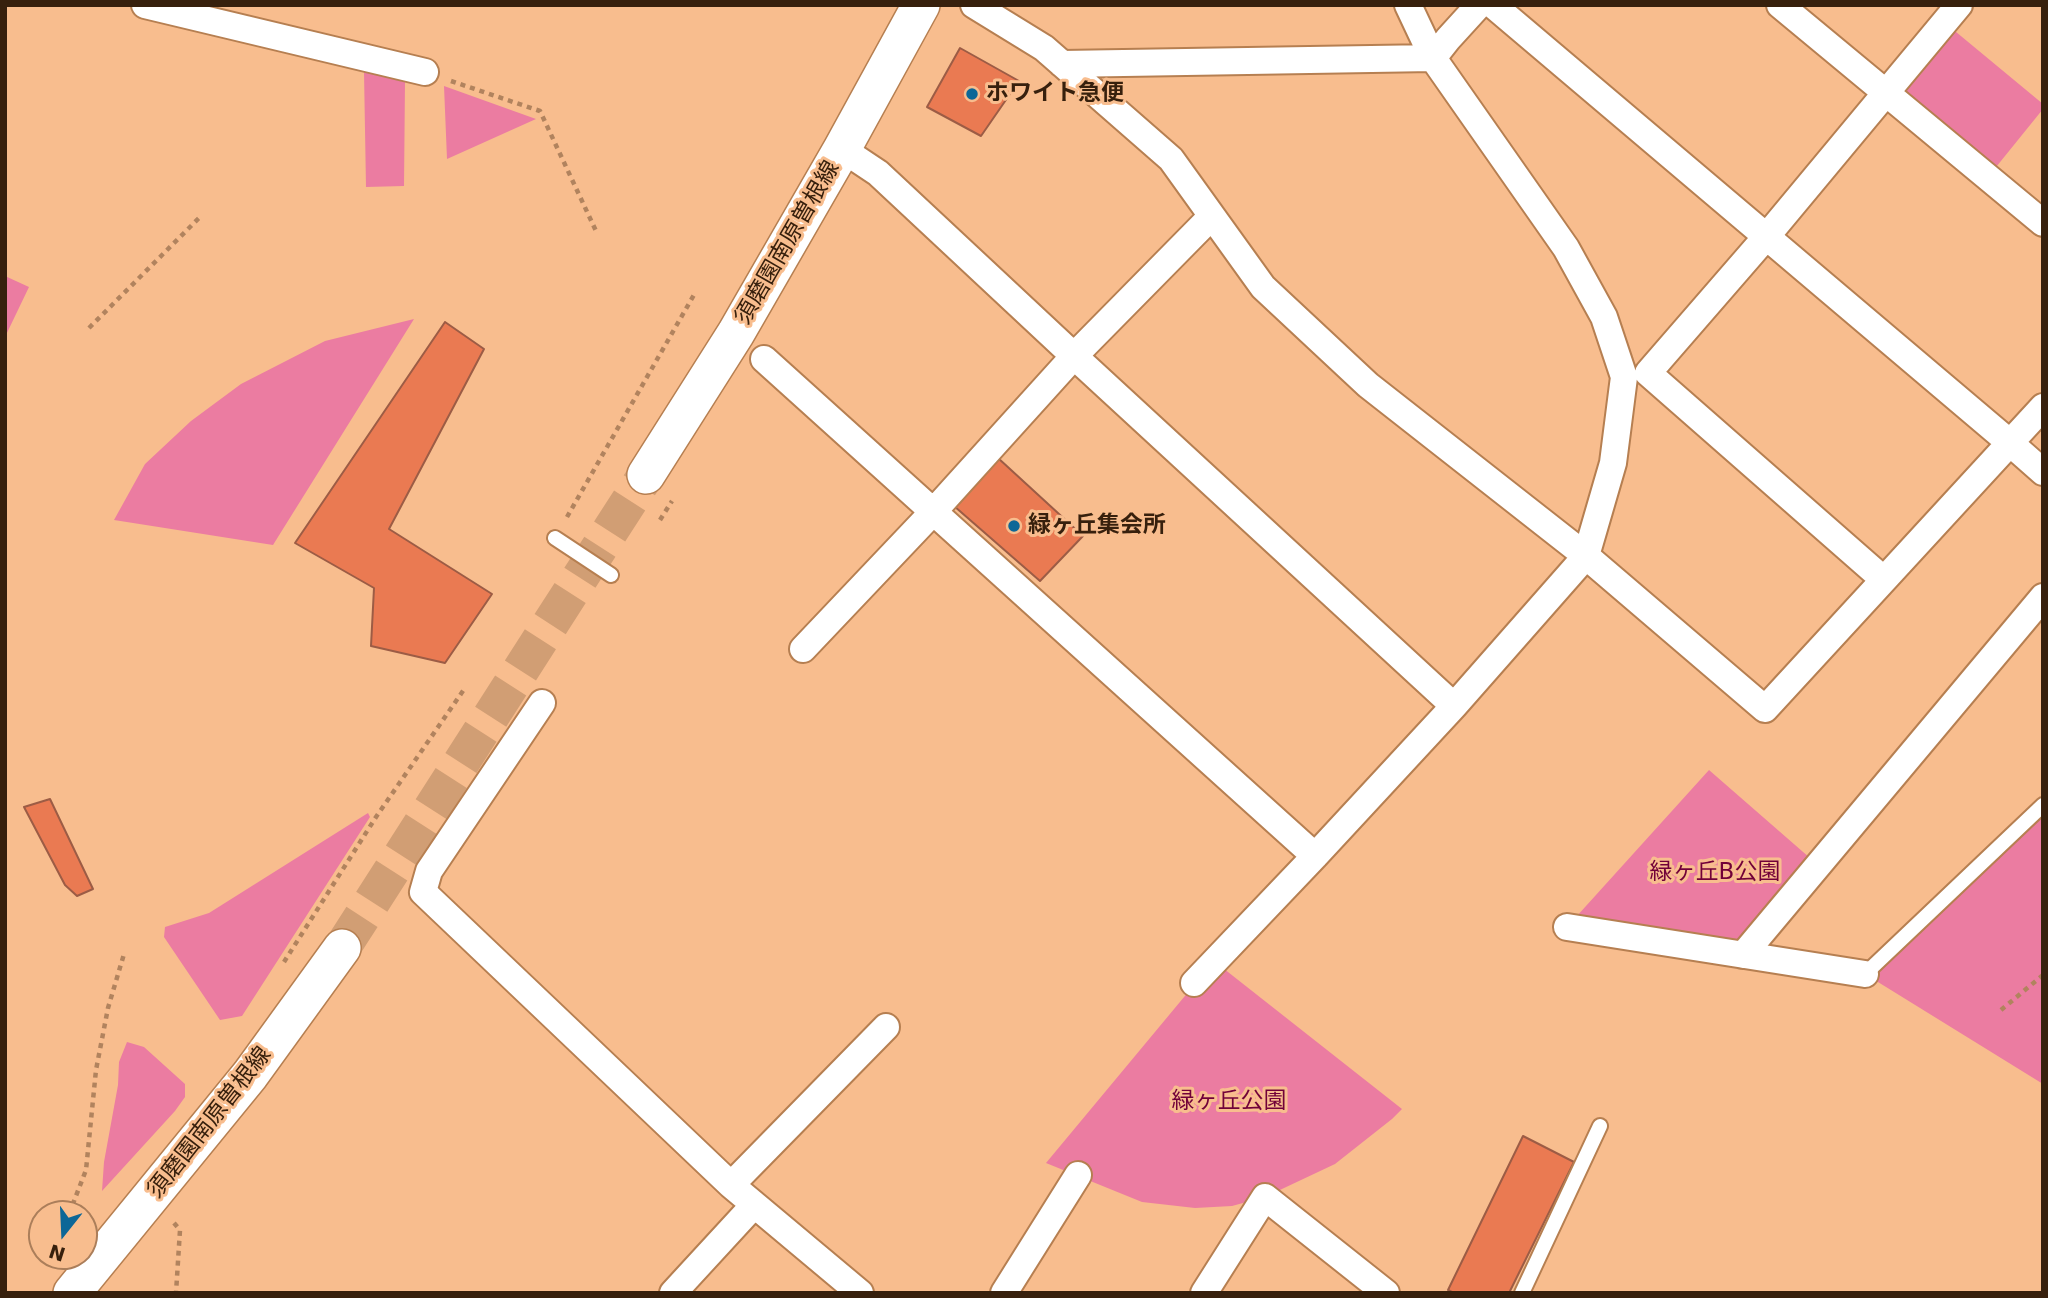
<!DOCTYPE html>
<html>
<head>
<meta charset="utf-8">
<style>
	body { margin:0 }
	#map { position:relative; width:2048px; height:1298px; overflow:hidden; background:#f8bd8e; font-family:"DejaVu Sans",sans-serif }
	canvas { display:block }
	.frame { position:absolute; inset:0; border:7px solid #37200d; pointer-events:none }
	.north { position:absolute; left:28px; top:1200px; width:70px; height:70px; box-sizing:border-box; background:#f8bd8e; border:2px solid #ab7e5a; border-radius:50%; rotate:198deg; font-size:19px; font-weight:700; line-height:28px; text-align:center; color:#37200d }
	.north::after { content:''; display:block; margin:auto; width:24px; height:32px; background:#0d6797; clip-path:polygon(50% 0,100% 100%,50% 72%,0 100%) }
</style>
</head>
<body>
<div id="map">
<canvas width="2048" height="1298"></canvas>
<div class="frame"></div>
<div class="north">N</div>
</div>
<script>
const ctx = document.querySelector('canvas').getContext('2d');
ctx.lineJoin = 'round';
function fillPath(path, color) { ctx.fillStyle = color; ctx.fill(path, 'evenodd'); }
const poly = rows => new Path2D(rows.map(r => 'M' + r).join(''));
function strokePath(path, color, width, dash) { ctx.strokeStyle = color; ctx.lineWidth = width; ctx.lineCap = dash ? 'butt' : 'round'; ctx.setLineDash(dash || []); ctx.stroke(path); }
function write(font, color, halo, rows, align = 'center') {
  ctx.font = font + ' "DejaVu Sans","Noto Sans JP",sans-serif'; ctx.lineWidth = 6; ctx.setLineDash([]); ctx.textBaseline = 'middle'; ctx.strokeStyle = halo; ctx.fillStyle = color; for (const [text, x, y, turn = 0] of rows) {
    ctx.save(); ctx.translate(x, y); ctx.rotate((+turn || 0) * Math.PI / 180); ctx.textAlign = isNaN(turn) ? turn : align; if (halo) ctx.strokeText(text, 0, 0); ctx.fillText(text, 0, 0); ctx.restore();
  }
}
const green = poly([
	[1944,22,2043,104,2043,109,1988,177,1885,92],
	[364,72,405,82,404,186,366,187],
	[444,86,536,119,447,159],
	[5,276,29,287,5,337],
	[414,319,273,545,114,520,145,464,191,421,241,384,325,341],
	[1709,770,1818,865,1743,955,1567,927],
	[2043,805,2043,1084,1865,974],
	[368,813,370,817,242,1016,220,1020,164,937,165,927,209,913],
	[1214,961,1402,1109,1392,1119,1335,1164,1265,1197,1232,1206,1195,1208,1142,1202,1046,1163],
	[127,1042,144,1047,185,1084,185,1097,175,1111,102,1191,104,1162,118,1085,119,1062]
]);
const building = poly([
	[960,48,1019,81,981,136,927,107,960,48],
	[445,322,484,349,389,529,492,594,445,663,371,646,374,588,295,543,445,322],
	[998,458,1083,536,1040,581,954,506,998,458],
	[50,799,93,889,77,896,65,885,24,807,50,799],
	[1523,1136,1574,1162,1509,1293,1454,1293,1448,1290,1523,1136]
]);
const secondaryTunnel = poly([
	[342,948,646,475]
]);
const path = poly([
	[451,81,540,111,596,231],
	[89,328,200,217],
	[567,517,695,293],
	[660,520,672,501],
	[284,962,376,817,465,688],
	[2001,1010,2043,975],
	[69,1214,86,1170,96,1070,108,1008,124,954],
	[174,1223,180,1230,176,1293]
]);
const service = poly([
	[555,538,611,575],
	[1865,974,2043,805],
	[1522,1293,1600,1126]
]);
const minor = poly([
	[145,5,425,72],
	[974,5,1044,48,1171,159,1263,287,1368,385,1586,556,1765,709,2043,407],
	[1408,5,1433,58,1448,39,1479,5],
	[1493,5,2009,442,2043,472],
	[1780,5,2043,223],
	[1062,64,1433,58,1566,248,1604,317,1624,377,1613,463,1586,556,1454,706,1315,856,1194,983],
	[842,149,878,173,1074,356,1454,706],
	[764,359,1315,856],
	[1883,579,1648,373,1766,237,1959,5],
	[803,649,933,512,1074,356,1211,217],
	[542,703,429,871,423,892,731,1185,886,1027],
	[1567,927,1865,974],
	[1743,955,2043,597],
	[731,1185,860,1293],
	[673,1293,754,1205],
	[1004,1293,1078,1175],
	[1204,1293,1265,1197,1386,1293]
]);
const secondary = poly([
	[646,475,736,333,842,149,921,5],
	[72,1293,250,1075,342,948]
]);
const markers = [
	[972,94,7,"#0d6797"],
	[1014,526,7,"#0d6797"]
];
const poiNames = [
	["ホワイト急便",986,94],
	["緑ヶ丘集会所",1028,526]
];
const streetNames = [
	["須磨園南原曽根線",788,243,-60],
	["須磨園南原曽根線",210,1123,-52]
];
const parkNames = [
	["緑ヶ丘B公園",1715,873],
	["緑ヶ丘公園",1229,1102]
];
fillPath(green, '#eb7ca1');
fillPath(building, '#ea7a52');
strokePath(building, '#9c5c45', 2);
strokePath(secondaryTunnel, '#d19e74', 37, [37, 18]);
strokePath(service, '#b67f51', 18);
strokePath(minor, '#b67f51', 30);
strokePath(secondary, '#b67f51', 40);
strokePath(path, '#b1835e', 4.5, [5, 5]);
strokePath(service, '#fff', 14);
strokePath(minor, '#fff', 26);
strokePath(secondary, '#fff', 37);
for (const [x, y, r, color] of markers) { const dot = new Path2D(); dot.arc(x, y, r, 0, 2 * Math.PI); ctx.fillStyle = color; ctx.fill(dot); strokePath(dot, '#f8bd8e', 2.5); }
write('bold 23px', '#37200d', '#f8bd8e', poiNames, 'left');
write('23px', '#37200d', '#f8bd8e', streetNames);
write('23px', '#710139', '#f8bd8e', parkNames);
</script>
</body>
</html>
